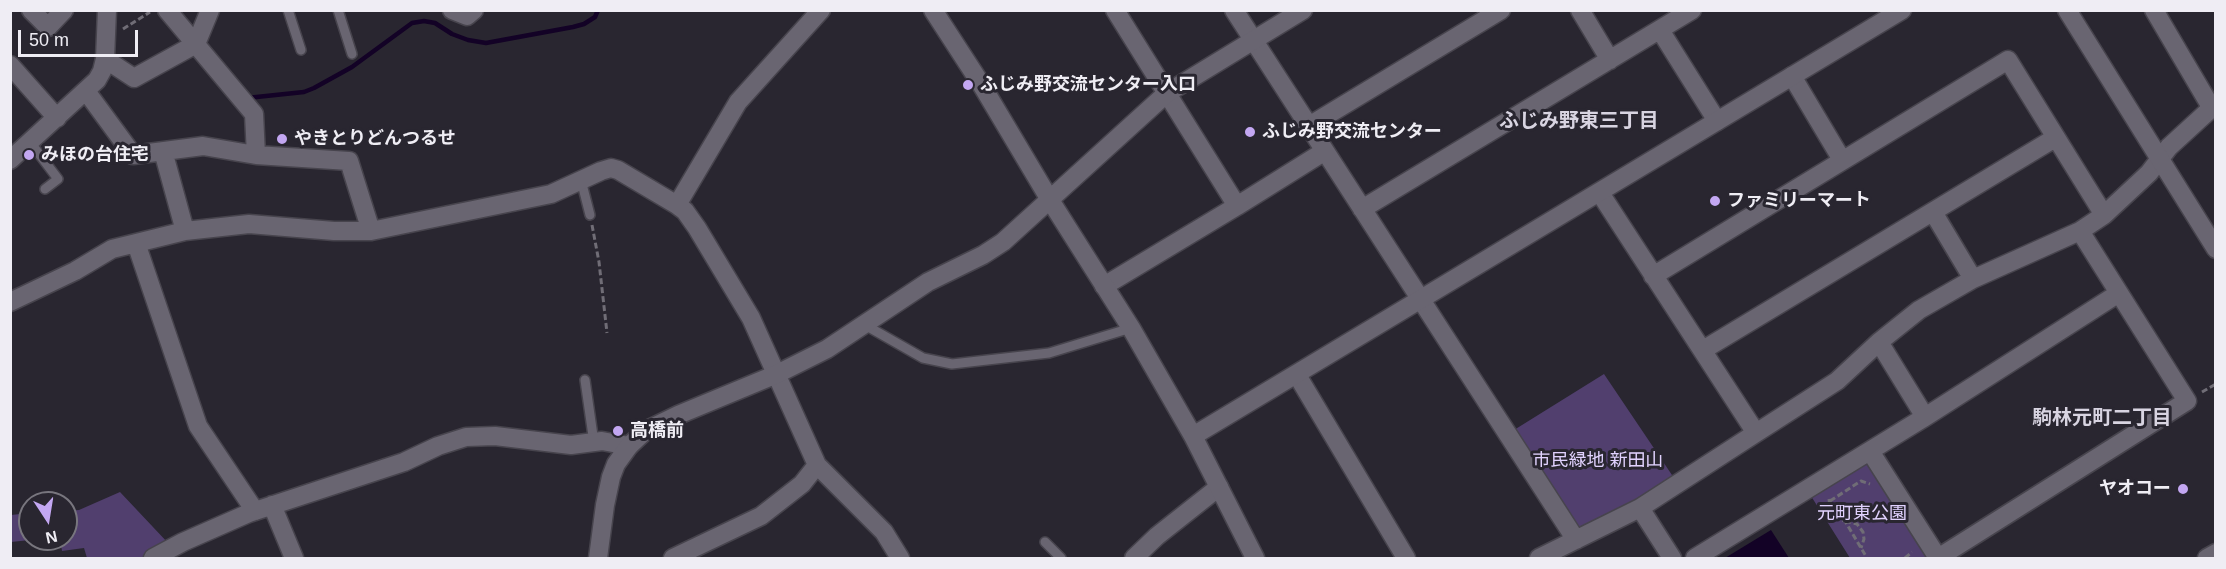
<!DOCTYPE html>
<html>
<head>
<meta charset="utf-8">
<style>
	body { margin:0 }
	#map { position:relative; width:2226px; height:569px; overflow:hidden; background:#292630; font-family:Arial,sans-serif }
	canvas { display:block }
	.frame { position:absolute; inset:0; border:12px solid #efedf4; pointer-events:none }
	.north { position:absolute; left:18px; top:491px; width:60px; height:60px; box-sizing:border-box; background:#292630; border:2px solid #78767e; border-radius:50%; rotate:168deg; font-size:16px; font-weight:700; line-height:24px; text-align:center; color:#efedf4 }
	.north::after { content:''; display:block; margin:auto; width:21px; height:27px; background:#c3a7f2; clip-path:polygon(50% 0,100% 100%,50% 72%,0 100%) }
	.scale { position:absolute; left:18px; top:30px; width:120px; height:27px; box-sizing:border-box; border:3px solid #efedf4; border-top:0; padding-left:8px; font-size:18px; line-height:21px; white-space:nowrap; color:#efedf4; -webkit-text-stroke:4px #292630; paint-order:stroke }
</style>
</head>
<body>
<div id="map">
<canvas width="2226" height="569"></canvas>
<div class="frame"></div>
<div class="north">N</div>
<div class="scale">50 m</div>
</div>
<script>
const ctx = document.querySelector('canvas').getContext('2d');
ctx.lineJoin = 'round';
function fillPath(path, color) { ctx.fillStyle = color; ctx.fill(path, 'evenodd'); }
const poly = rows => new Path2D(rows.map(r => 'M' + r).join(''));
function strokePath(path, color, width, dash) { ctx.strokeStyle = color; ctx.lineWidth = width; ctx.lineCap = dash ? 'butt' : 'round'; ctx.setLineDash(dash || []); ctx.stroke(path); }
function write(font, color, halo, rows, align = 'center') {
  ctx.font = font + ' Arial,"Noto Sans JP",sans-serif'; ctx.lineWidth = 6; ctx.setLineDash([]); ctx.textBaseline = 'middle'; ctx.strokeStyle = halo; ctx.fillStyle = color; for (const [text, x, y, turn = 0] of rows) {
    ctx.save(); ctx.translate(x, y); ctx.rotate((+turn || 0) * Math.PI / 180); ctx.textAlign = isNaN(turn) ? turn : align; if (halo) ctx.strokeText(text, 0, 0); ctx.fillText(text, 0, 0); ctx.restore();
  }
}
const green = poly([
	[1604,374,1674,478,1584,530,1577,527,1514,430],
	[1862,464,1871,465,1930,558,1850,558,1811,496],
	[120,492,169,544,143,558,87,558,84,548,62,551,60,539,66,539,66,511,79,510],
	[30,513,30,539,40,539,11,542,11,515]
]);
const water = poly([
	[1771,530,1789,558,1725,558]
]);
const stream = poly([
	[247,98,304,92,314,88,352,67,412,23,424,21,435,23,452,34,468,40,486,43,573,27,584,24,595,17,598,10]
]);
const path = poly([
	[123,29,150,12],
	[592,225,599,262,607,333],
	[2202,392,2216,384],
	[1829,499,1830,506,1838,519,1845,521,1867,558],
	[1830,501,1861,481,1870,484],
	[1845,521,1857,524,1863,532,1864,539,1861,548],
	[1905,558,1912,552]
]);
const lane = poly([
	[288,10,301,50],
	[338,10,352,54],
	[30,142,58,179,45,189],
	[581,180,590,215],
	[865,325,923,358,952,364,1049,353,1131,328],
	[585,380,594,443],
	[1045,542,1061,558]
]);
const street = poly([
	[31,10,48,27,64,10],
	[167,10,254,114,256,155],
	[452,10,467,16,474,10],
	[1115,10,1237,206,1325,151],
	[1234,10,1576,540],
	[1580,10,1610,60],
	[2154,10,2211,107],
	[1660,30,1717,121],
	[105,59,134,78,196,44,210,10],
	[10,65,57,118],
	[1792,76,1842,160],
	[86,91,133,155,203,146,256,155,349,161,371,231],
	[1309,126,1501,10],
	[163,151,185,231],
	[10,160,97,80,102,71,105,59,107,10],
	[1600,193,1756,433],
	[677,205,738,102,821,10],
	[1362,209,1692,10],
	[1933,212,1973,279],
	[136,243,198,426,255,511],
	[1653,276,2008,60,2104,215],
	[1104,286,1237,206],
	[10,302,75,271,112,249,185,231,249,224,334,231,371,231,551,194,601,171,611,168,618,170,677,205,685,211,697,228,751,318,817,465,884,532,900,558],
	[1879,342,1925,417],
	[1703,350,2055,138],
	[1297,375,1406,558],
	[1870,451,1938,558],
	[272,505,294,558],
	[1640,508,1672,558],
	[153,558,183,542,249,513,404,462,438,446,466,437,495,436,571,445,602,441,629,446],
	[673,558,761,516,802,484,817,465],
	[1134,558,1157,536,1219,487],
	[1539,558,1640,508,1756,433,1837,381,1879,342,1919,310,1973,279,2080,231,2104,215,2149,173,2169,147,2216,104],
	[1695,558,1925,417,2119,293],
	[1938,558,2187,401,2080,231]
]);
const secondary = poly([
	[933,10,981,84,1050,200,1131,328,1193,436,1255,558],
	[2067,10,2216,249],
	[1193,436,1902,10],
	[598,558,605,505,611,477,616,464,629,446,645,431,678,415,777,374,827,349,928,282,983,255,1003,242,1167,93,1303,10],
	[2207,558,2216,553]
]);
const markers = [
	[968,85,6,"#c3a7f2"],
	[1250,132,6,"#c3a7f2"],
	[282,139,6,"#c3a7f2"],
	[29,155,6,"#c3a7f2"],
	[1715,201,6,"#c3a7f2"],
	[618,431,6,"#c3a7f2"],
	[2183,489,6,"#c3a7f2"]
];
const poiNames = [
	["ふじみ野交流センター入口",980,85],
	["ふじみ野交流センター",1262,132],
	["やきとりどんつるせ",294,139],
	["みほの台住宅",41,155],
	["ファミリーマート",1727,201],
	["高橋前",630,431],
	["ヤオコー",2171,489,"right"]
];
const parkNames = [
	["市民緑地 新田山",1598,461],
	["元町東公園",1862,514]
];
const neighbourhoodNames = [
	["ふじみ野東三丁目",1579,121],
	["駒林元町二丁目",2102,418]
];
fillPath(green, '#513f6e');
fillPath(water, '#130226');
strokePath(stream, '#130226', 4.5);
strokePath(lane, '#47444d', 12);
strokePath(street, '#47444d', 21);
strokePath(secondary, '#47444d', 21);
strokePath(path, '#706d76', 3, [6, 3]);
strokePath(lane, '#696571', 9);
strokePath(street, '#696571', 18);
strokePath(secondary, '#696571', 18);
for (const [x, y, r, color] of markers) { const dot = new Path2D(); dot.arc(x, y, r, 0, 2 * Math.PI); ctx.fillStyle = color; ctx.fill(dot); strokePath(dot, '#292630', 2); }
write('bold 18px', '#efedf4', '#292630', poiNames, 'left');
write('18px', '#e1d2fe', '#292630', parkNames);
write('bold 20px', '#d8d4e1', '#292630', neighbourhoodNames);
</script>
</body>
</html>
